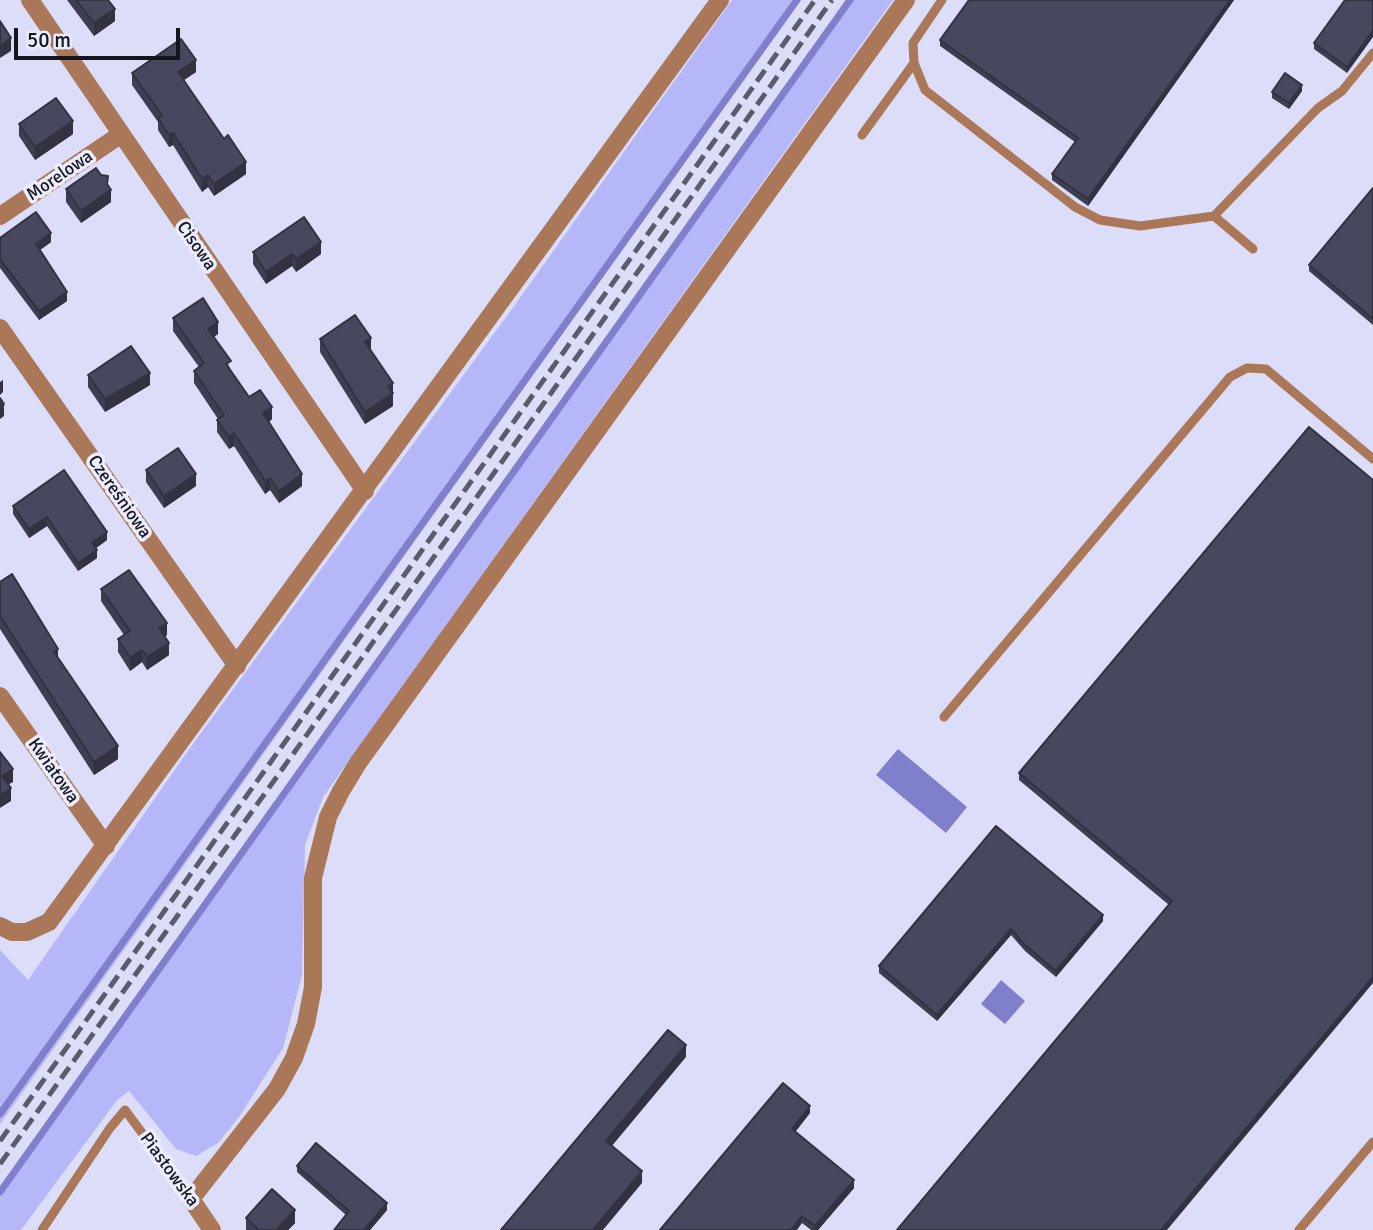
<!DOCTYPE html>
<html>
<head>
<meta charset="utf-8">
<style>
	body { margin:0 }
	#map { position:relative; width:1373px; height:1230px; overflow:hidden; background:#dcddf8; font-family:Signika,sans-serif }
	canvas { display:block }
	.scale { position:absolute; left:14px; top:28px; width:166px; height:32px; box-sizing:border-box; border:4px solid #15151e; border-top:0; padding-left:9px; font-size:21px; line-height:24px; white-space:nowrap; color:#15151e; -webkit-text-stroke:5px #ebecfc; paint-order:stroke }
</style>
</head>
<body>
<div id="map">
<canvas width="1373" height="1230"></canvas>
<div class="scale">50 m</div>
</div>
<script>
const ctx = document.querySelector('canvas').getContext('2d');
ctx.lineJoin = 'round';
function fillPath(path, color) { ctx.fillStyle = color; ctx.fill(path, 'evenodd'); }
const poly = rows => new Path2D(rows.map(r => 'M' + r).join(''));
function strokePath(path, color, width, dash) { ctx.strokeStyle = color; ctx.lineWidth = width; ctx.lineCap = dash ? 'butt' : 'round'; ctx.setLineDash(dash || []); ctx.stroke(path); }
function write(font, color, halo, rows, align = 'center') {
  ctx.font = font + ' Signika,sans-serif'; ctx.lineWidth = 7; ctx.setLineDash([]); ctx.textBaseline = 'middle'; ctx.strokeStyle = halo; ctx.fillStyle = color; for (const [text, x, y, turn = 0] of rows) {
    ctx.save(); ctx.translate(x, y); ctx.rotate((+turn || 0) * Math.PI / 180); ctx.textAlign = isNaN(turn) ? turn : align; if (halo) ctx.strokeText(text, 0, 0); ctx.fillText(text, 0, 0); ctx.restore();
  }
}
const green = poly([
	[732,0,800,0,0,1124,0,950,28,980,190,748,512,309],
	[850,0,893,0,323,797,305,845,302,975,283,1048,239,1117,218,1143,196,1156,176,1149,129,1091,117,1100,21,1230,0,1230,0,1196]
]);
const water = poly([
	[898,749,967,807,946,833,876,775],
	[1001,980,1025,1001,1005,1024,981,1004]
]);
const stream = poly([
	[0,1114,797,0],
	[0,1192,850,0]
]);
const service = poly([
	[942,0,913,43,914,63,925,90,1075,207,1100,220,1140,226,1214,216,1318,108,1342,91,1373,53],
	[862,135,914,63],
	[1214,216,1253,249],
	[944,717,1230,377,1247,368,1266,369,1373,459],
	[42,1230,110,1128,125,1110,191,1199],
	[1299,1230,1373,1142]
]);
const minor = poly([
	[30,0,365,491],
	[0,216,120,135],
	[0,328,237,666],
	[0,696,106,846],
	[0,926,12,932,27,932,49,922,720,0],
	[212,1230,191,1199,277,1089,294,1058,306,1024,313,987,313,878,328,817,341,791,358,763,906,0]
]);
const rail = poly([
	[0,1141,815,0],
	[0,1164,832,0]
]);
const wall = poly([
	[67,0,108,0,115,21,94,36],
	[1234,0,1088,206,1052,180,1052,174,1075,142,940,46,940,40],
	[1373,0,1347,73,1314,49,1314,43],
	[196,72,184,80,246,174,214,196,208,187,202,192,173,145,169,147,158,130,158,122,132,85,132,73],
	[1302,91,1289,109,1272,98,1272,92],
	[19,124,73,134,35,160,19,136],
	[108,186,111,202,81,223,66,202,66,189],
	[1373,188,1373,325,1309,271,1309,265],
	[0,238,51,242,40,250,67,301,39,320,0,268],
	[253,252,321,254,296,272,292,266,266,284,253,264],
	[173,318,218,334,214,337,231,370,249,397,272,419,269,422,302,486,279,503,270,490,265,494,234,446,229,449,217,432,217,420,218,419,194,383,194,371,199,367,173,331],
	[320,339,371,351,393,383,393,406,365,424,320,352],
	[88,375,150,385,105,412,88,387],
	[146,470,196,486,164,508,146,482],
	[13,506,107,540,96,548,97,558,78,571,47,526,29,538,13,514],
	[0,582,118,759,94,775,0,629],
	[101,589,167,635,164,637,169,655,147,670,142,662,130,671,118,652,118,639,124,635,101,601],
	[1019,773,1373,983,1169,905,1019,780],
	[996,826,1103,921,1056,977,1025,951,1011,935,937,1021,879,973,879,966],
	[810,1113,795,1132,854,1188,818,1230,811,1230,802,1223,660,1230],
	[297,1166,387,1210,370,1230,334,1230,346,1215,297,1172],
	[246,1218,295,1223,288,1230,246,1230]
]);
const shadedWall = poly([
	[1230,0,1234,0,1088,206,1088,199],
	[115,9,115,21,94,36,94,23],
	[1373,30,1373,37,1347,73,1347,67],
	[11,38,11,51,0,58,0,46],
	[196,60,196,72,178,84,178,72],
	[1302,85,1302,91,1289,109,1289,103],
	[73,121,73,134,35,160,35,147],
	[173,133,173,145,169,147,169,135],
	[246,162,246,174,214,196,214,184],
	[208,175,208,187,202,192,202,179],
	[108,176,108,188,111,190,111,202,81,223,81,211,107,184],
	[51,233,51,242,36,253,36,244],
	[321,242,321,254,296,272,296,259],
	[292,254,292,266,266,284,266,272],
	[67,292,67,301,39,320,39,311],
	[218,322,218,334,208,341,208,329],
	[371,338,371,351,365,342],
	[150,373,150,385,105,412,105,399],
	[3,380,3,392,0,395,0,382],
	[393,383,393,406,365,424,365,412],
	[4,404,4,416,0,419,0,406],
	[272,407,272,419,263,425,263,413],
	[234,433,234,446,229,449,229,437],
	[196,474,196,486,164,508,164,496],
	[302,474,302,486,279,503,279,491],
	[270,478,270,490,265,494,265,481],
	[47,517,47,526,29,538,29,529],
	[107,532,107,540,92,551,92,543],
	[97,550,97,558,78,571,78,563],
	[167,623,167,635,159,641,159,628],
	[169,643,169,655,147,670,147,657],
	[58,649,58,661,54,652],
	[142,650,142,662,130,671,130,658],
	[118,746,118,759,94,775,94,762],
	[13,769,13,782,2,788,2,776],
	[11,788,11,801,0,808,0,796],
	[1103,915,1103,921,1056,977,1056,971],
	[1011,929,1011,935,937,1021,937,1015],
	[1373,977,1373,983,1167,1230,1161,1230],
	[686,1045,686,1057,606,1153,606,1141],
	[810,1106,810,1113,792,1136,792,1129],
	[642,1171,642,1183,603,1230,593,1230],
	[854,1180,854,1188,818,1230,815,1230,815,1226],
	[387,1203,387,1210,370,1230,364,1230],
	[295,1210,295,1223,288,1230,276,1230],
	[802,1216,802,1223,797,1230,791,1230]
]);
const building = poly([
	[76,0,108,0,115,9,94,23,76,0],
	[969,0,1230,0,1088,199,1052,174,1078,138,940,40,969,0],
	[1345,0,1373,0,1373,30,1347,67,1314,43,1345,0],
	[0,21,11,38,0,46,0,21],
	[181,39,196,60,178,72,224,139,228,135,246,162,214,184,208,175,202,179,173,133,169,135,158,118,162,115,132,73,181,39],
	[1285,73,1302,85,1289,103,1272,92,1285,73],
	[56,98,73,121,35,147,19,124,56,98],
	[96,168,101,175,108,176,107,184,111,190,81,211,66,189,96,168],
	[1373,188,1373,319,1309,265,1373,188],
	[36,212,51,233,36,244,67,292,39,311,0,259,0,238,36,212],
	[304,217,321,242,296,259,292,254,266,272,253,252,304,217],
	[203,298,218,322,208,329,231,361,226,364,249,397,260,390,272,407,263,413,302,474,279,491,270,478,265,481,234,433,229,437,217,420,224,415,194,371,204,363,173,318,203,298],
	[355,315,371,338,365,342,393,383,388,386,393,393,365,412,320,339,355,315],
	[131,346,150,373,105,399,88,375,131,346],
	[0,398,4,404,0,406,0,398],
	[1309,427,1373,480,1373,977,1161,1230,897,1230,1172,901,1019,773,1309,427],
	[178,448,196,474,164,496,146,470,178,448],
	[64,470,107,532,92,543,97,550,78,563,47,517,29,529,13,506,64,470],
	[129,570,167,623,159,628,169,643,147,657,142,650,130,658,118,639,130,631,101,589,129,570],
	[12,574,58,649,54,652,118,746,94,762,0,616,0,582,12,574],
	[0,752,13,769,2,776,11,788,0,796,0,752],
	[996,826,1103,915,1056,971,1025,945,1011,929,937,1015,879,966,996,826],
	[668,1030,686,1045,606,1141,642,1171,593,1230,501,1230,668,1030],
	[783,1083,810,1106,792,1129,854,1180,815,1226,802,1216,791,1230,660,1230,783,1083],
	[316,1143,387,1203,364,1230,334,1230,349,1211,297,1166,316,1143],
	[272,1189,295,1210,276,1230,259,1230,246,1218,272,1189]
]);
const streetNames = [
	["Morelowa",60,176,-34],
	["Cisowa",196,246,55],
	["Czereśniowa",119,497,55],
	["Kwiatowa",53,771,55],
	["Piastowska",169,1170,54]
];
fillPath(green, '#b6b7f9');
fillPath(water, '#807fcb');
strokePath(stream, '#807fcb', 7);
strokePath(service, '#aa7758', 9);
strokePath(minor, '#aa7758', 18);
strokePath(rail, '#5b5c6b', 5, [14, 7]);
fillPath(wall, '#3d3e51');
fillPath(shadedWall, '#323242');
fillPath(building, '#47485e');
strokePath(building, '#323242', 2);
write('18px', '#15151e', '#ebecfc', streetNames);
</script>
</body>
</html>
